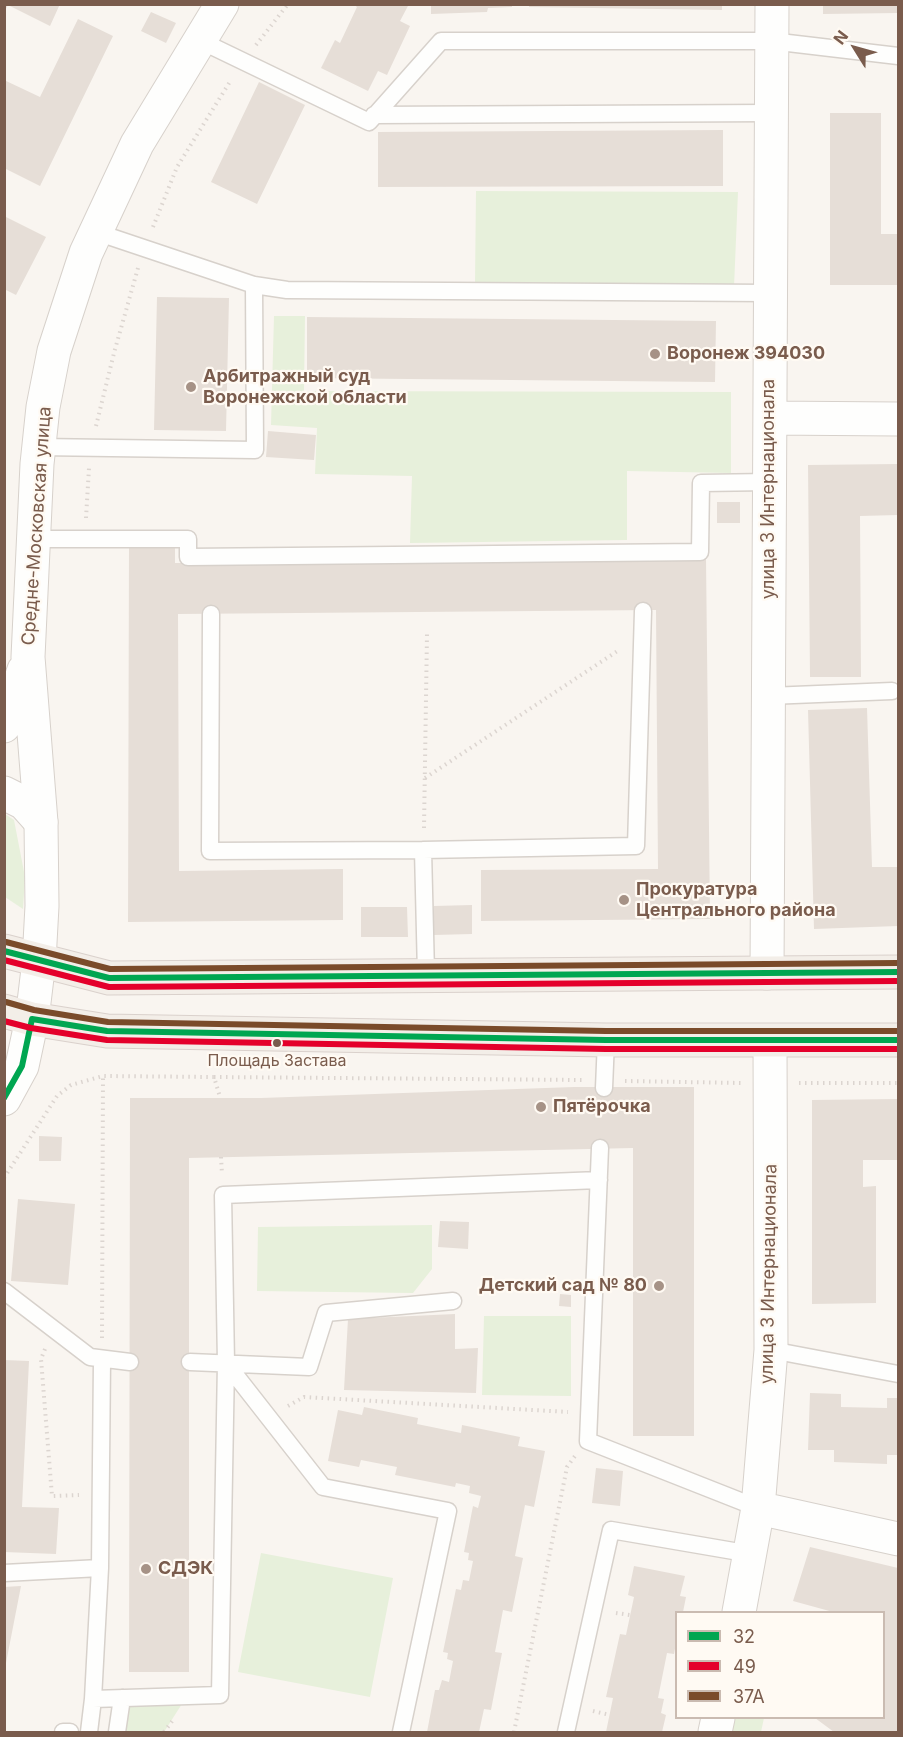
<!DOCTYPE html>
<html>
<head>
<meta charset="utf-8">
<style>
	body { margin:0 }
	#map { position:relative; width:903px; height:1737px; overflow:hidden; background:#f9f5f0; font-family:Inter,sans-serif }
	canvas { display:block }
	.frame { position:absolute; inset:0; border:6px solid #7a5c4d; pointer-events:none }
	.legend { position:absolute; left:675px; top:1611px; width:210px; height:108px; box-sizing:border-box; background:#fffaf3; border:2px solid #cabbb1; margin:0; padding:8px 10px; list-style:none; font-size:18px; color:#7a5c4d }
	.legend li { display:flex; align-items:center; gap:12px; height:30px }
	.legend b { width:30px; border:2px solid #cabbb1 }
	.north { position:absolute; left:825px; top:18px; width:60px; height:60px; -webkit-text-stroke:4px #fffaf3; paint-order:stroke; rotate:307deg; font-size:16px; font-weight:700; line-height:24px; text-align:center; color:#7a5c4d }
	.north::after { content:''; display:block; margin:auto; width:21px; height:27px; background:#7a5c4d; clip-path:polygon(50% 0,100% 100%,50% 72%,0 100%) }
</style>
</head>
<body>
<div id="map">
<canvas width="903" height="1737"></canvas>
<div class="frame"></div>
<ul class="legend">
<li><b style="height:8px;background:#00a651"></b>32</li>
<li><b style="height:8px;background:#e4002b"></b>49</li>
<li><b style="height:8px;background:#7a4b2a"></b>37А</li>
</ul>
<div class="north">N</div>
</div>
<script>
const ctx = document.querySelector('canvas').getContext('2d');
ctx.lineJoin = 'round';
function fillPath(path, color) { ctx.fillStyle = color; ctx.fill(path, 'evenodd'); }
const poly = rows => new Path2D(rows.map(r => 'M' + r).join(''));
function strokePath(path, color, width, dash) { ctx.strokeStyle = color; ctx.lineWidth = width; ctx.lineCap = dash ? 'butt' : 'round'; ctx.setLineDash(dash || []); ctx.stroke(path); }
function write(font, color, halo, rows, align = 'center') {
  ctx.font = font + ' Inter,sans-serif'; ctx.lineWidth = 4.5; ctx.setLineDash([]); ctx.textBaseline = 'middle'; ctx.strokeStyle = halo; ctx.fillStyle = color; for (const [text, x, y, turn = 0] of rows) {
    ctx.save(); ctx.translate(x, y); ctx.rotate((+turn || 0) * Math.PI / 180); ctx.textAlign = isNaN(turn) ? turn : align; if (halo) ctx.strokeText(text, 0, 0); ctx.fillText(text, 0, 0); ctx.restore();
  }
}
const green = poly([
	[476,191,738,192,734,287,475,282],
	[274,316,305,316,304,391,731,392,731,473,627,471,627,540,410,543,412,476,315,474,317,428,271,425],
	[5,814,14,820,25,877,23,909,5,897],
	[432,1225,432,1269,413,1293,257,1291,258,1227],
	[484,1316,571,1316,571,1396,482,1395],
	[261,1553,393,1578,370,1697,238,1672],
	[187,1696,164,1732,117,1732,122,1698],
	[734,1718,764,1718,761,1732,730,1732]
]);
const building = poly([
	[4,4,60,4,50,26,8,5,4,12],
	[353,4,409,4,400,21,410,26,387,75,378,71,368,91,321,68,335,40,340,43,357,7],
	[529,4,722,4,722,10,529,7],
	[823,4,898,4,898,13,823,14],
	[431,5,512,5,512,7,488,8,487,12,431,14],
	[151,12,176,23,166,43,141,31],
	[78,19,113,36,40,186,4,168,4,80,40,97],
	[259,82,305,105,257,204,211,182],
	[830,113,881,113,881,234,898,234,898,285,830,285],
	[723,130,723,186,378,187,378,132],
	[4,216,46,237,16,295,4,289],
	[157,297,229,298,226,431,154,430],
	[307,317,716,321,715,382,307,378],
	[268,431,316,435,314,460,266,457],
	[898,464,898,515,860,516,861,677,810,677,808,465],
	[717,502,740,502,740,523,717,523],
	[129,545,175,545,175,563,706,559,710,919,481,921,481,870,658,869,656,610,178,614,179,871,343,869,343,920,128,922],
	[867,708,872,867,898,867,898,926,814,929,808,710],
	[472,905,472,934,434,935,434,906],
	[361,907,407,907,408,937,361,937],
	[574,1087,694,1087,694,1436,633,1436,633,1148,189,1158,189,1672,129,1672,130,1098,261,1098],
	[898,1099,898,1160,863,1160,863,1187,876,1186,876,1303,812,1304,812,1100],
	[39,1136,62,1137,61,1161,39,1161],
	[18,1199,75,1204,68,1285,11,1281],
	[440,1221,469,1222,468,1249,438,1247],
	[560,1294,571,1295,571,1307,559,1306],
	[455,1314,455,1349,478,1348,476,1393,344,1390,348,1319],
	[4,1360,29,1361,22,1507,59,1508,56,1554,4,1552],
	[810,1393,841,1394,841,1407,887,1408,887,1398,898,1398,898,1455,887,1455,887,1464,834,1462,834,1450,808,1450],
	[364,1407,418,1418,417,1424,461,1433,462,1425,520,1437,518,1446,545,1451,534,1507,525,1505,515,1556,523,1558,512,1612,503,1610,495,1652,502,1653,491,1710,484,1709,479,1732,427,1732,435,1690,439,1690,442,1680,449,1682,453,1661,447,1659,448,1653,443,1652,456,1589,461,1590,463,1580,469,1581,473,1561,468,1560,469,1553,464,1552,473,1506,478,1508,481,1496,469,1493,470,1486,456,1483,455,1487,395,1475,397,1467,361,1460,359,1467,328,1461,338,1410,362,1415],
	[596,1468,623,1471,620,1506,592,1503],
	[810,1547,898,1568,898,1732,834,1732,815,1718,884,1718,884,1612,833,1612,793,1601],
	[634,1566,685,1576,680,1596,686,1597,683,1612,676,1612,676,1643,674,1654,667,1653,658,1698,664,1699,661,1713,666,1715,662,1732,606,1732,613,1698,606,1697,620,1634,626,1635,634,1597,628,1595],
	[21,1586,6,1663,4,1663,4,1587]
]);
const path = poly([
	[256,45,288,4],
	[153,227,177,167,231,80],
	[96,426,114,353,138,268],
	[86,518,89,468],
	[425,778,619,650],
	[424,828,427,634],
	[214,1077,582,1080],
	[625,1081,741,1083],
	[799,1083,898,1083],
	[221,1157,222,1174],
	[4,1178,57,1096,71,1085,103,1076,214,1077,220,1097],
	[102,1338,103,1076],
	[45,1349,41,1359,52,1496,79,1495],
	[288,1406,304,1397,568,1412],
	[616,1613,630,1615],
	[593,1711,610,1715],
	[164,1732,173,1720],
	[514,1732,567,1467,575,1456]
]);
const service = poly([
	[201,41,369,122,441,41,771,41,898,56],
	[374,115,771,113],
	[96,232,254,285,287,290,770,293],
	[39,447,255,450,254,285],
	[34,539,188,539,188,557,700,552,701,483,769,482],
	[211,614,210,851,423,850],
	[769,696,892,691],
	[426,974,423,850,636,846,643,611],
	[604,1088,606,1040],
	[600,1148,588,1441,758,1508],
	[4,1291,90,1357,130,1362],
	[771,1350,898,1374],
	[190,1362,309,1367,326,1313,453,1301],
	[226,1363,323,1487,448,1511,401,1732],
	[4,1573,100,1568],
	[93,1699,220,1695,226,1363,223,1195,599,1180],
	[63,1732,70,1732],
	[89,1732,93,1699,100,1568,102,1360],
	[117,1732,122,1698],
	[566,1732,611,1530,751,1554]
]);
const minor = poly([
	[770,418,898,419],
	[4,793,24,803,41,822],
	[767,973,772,4],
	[758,1508,898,1539],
	[739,1612,758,1508,771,1350,770,1041],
	[715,1732,718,1718]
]);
const tertiary = poly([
	[4,726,24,670],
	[4,1099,22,1066,32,1019,39,961,42,906,41,822,28,657,37,464,43,407,54,351,86,253,137,144,222,4]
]);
const primary = poly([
	[4,951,109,978,898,972],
	[4,1011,32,1019,107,1031,606,1040,898,1040]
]);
const bus1 = poly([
	[4,951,109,978,898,972],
	[4,1098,22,1066,32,1019,107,1031,606,1040,898,1040]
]);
const bus2 = poly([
	[4,960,109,987,898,981],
	[4,1021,31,1028,107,1040,606,1049,898,1049]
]);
const bus3 = poly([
	[6,942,110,969,898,963],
	[6,1002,34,1010,108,1022,606,1031,898,1031]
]);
const markers = [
	[655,354,6,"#a69286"],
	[191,387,6,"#a69286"],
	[624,900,6,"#a69286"],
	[277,1043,5,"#7a5c4d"],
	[541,1107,6,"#a69286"],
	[659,1286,6,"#a69286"],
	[146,1569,6,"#a69286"]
];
const busNames = [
	["Площадь Застава",277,1061]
];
const poiNames = [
	["Воронеж 394030",667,354],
	["Арбитражный суд",203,377],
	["Воронежской области",203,398],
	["Прокуратура",636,890],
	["Центрального района",636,911],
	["Пятёрочка",553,1107],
	["Детский сад № 80",647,1286,"right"],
	["СДЭК",158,1569]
];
const streetNames = [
	["улица 3 Интернационала",769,489,-90],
	["Средне-Московская улица",37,526,-86],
	["улица 3 Интернационала",769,1274,-89]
];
fillPath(green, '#e7f0db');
fillPath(building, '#e6ded7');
strokePath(service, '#d7d1cb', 19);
strokePath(minor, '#d7d1cb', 35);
strokePath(tertiary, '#d7d1cb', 35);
strokePath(primary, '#dad1cc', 35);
strokePath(path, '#dcd5d0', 4, [1.5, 4.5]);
strokePath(service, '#fefefd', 16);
strokePath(minor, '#fefefd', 33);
strokePath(tertiary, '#fefefd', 33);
strokePath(primary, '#f3eee8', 33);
strokePath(bus1, '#00a651', 6);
strokePath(bus2, '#e4002b', 6);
strokePath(bus3, '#7a4b2a', 6);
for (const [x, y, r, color] of markers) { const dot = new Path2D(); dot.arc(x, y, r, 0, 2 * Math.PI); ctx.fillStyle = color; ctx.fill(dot); strokePath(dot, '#fffaf3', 2); }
write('16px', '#7a5c4d', '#fffaf3', busNames);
write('bold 18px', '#7a5c4d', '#fffaf3', poiNames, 'left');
write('18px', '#7a5c4d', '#fffaf3', streetNames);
</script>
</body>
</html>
